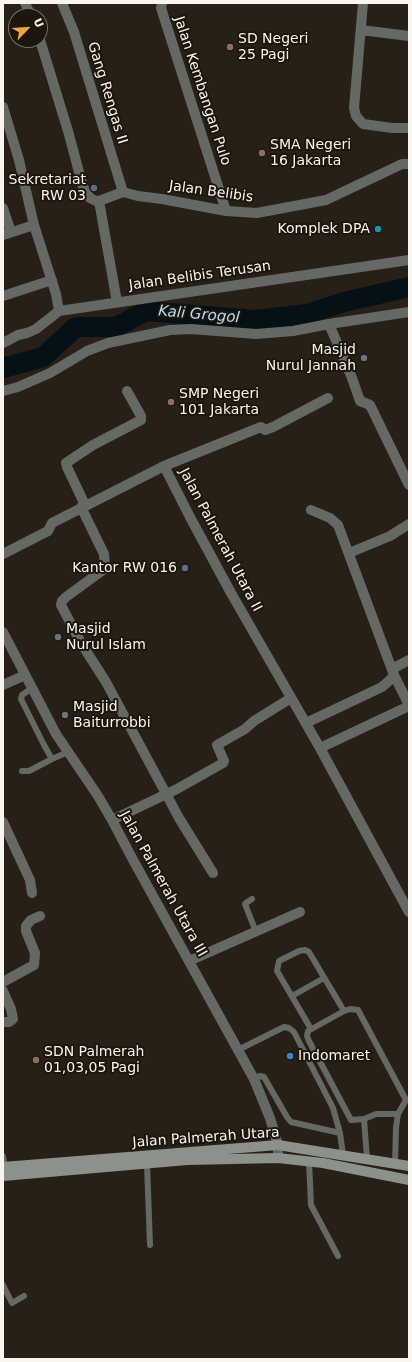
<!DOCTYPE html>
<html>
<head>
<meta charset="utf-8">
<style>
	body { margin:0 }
	#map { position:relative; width:412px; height:1362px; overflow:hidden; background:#281f16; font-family:"DejaVu Sans",sans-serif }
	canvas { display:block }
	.frame { position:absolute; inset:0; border:4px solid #faf4ee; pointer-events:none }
	.north { position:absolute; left:8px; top:8px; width:40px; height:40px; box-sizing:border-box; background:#1e160d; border:1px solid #766f67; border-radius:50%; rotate:65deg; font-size:11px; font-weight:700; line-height:16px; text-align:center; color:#faf4ee }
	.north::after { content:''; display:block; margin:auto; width:14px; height:18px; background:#eda83b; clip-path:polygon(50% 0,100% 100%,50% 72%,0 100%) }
</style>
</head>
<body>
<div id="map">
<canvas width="412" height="1362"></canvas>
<div class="frame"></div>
<div class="north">U</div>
</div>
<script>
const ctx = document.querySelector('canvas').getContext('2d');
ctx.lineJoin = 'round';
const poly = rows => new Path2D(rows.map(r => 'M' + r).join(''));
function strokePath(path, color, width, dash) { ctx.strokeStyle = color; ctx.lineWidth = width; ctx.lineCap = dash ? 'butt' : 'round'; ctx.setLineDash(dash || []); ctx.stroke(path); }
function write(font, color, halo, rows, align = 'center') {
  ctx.font = font + ' "DejaVu Sans",sans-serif'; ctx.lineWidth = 4; ctx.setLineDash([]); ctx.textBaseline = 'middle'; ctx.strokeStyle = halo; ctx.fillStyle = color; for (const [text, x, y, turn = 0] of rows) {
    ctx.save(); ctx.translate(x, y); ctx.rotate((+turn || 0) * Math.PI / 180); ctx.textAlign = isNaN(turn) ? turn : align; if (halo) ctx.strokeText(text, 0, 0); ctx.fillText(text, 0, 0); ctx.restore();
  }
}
const river = poly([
	[3,368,43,357,76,327,116,327,146,311,255,320,307,314,344,302,409,287]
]);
const service = poly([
	[32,688,22,695,21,699,44,745,52,759,68,752],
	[22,771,29,771,52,759],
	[252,899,246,903,245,904,256,932],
	[292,996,324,978],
	[311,1029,277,971,279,961,299,951,305,950,309,952,344,1011],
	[238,1050,284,1027,289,1028,294,1032,333,1108,340,1133,343,1155],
	[254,1079,260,1076,264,1077,287,1117,291,1122,340,1133],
	[364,1119,376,1114,398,1114],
	[3,1156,5,1168],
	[367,1159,364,1119,351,1120,309,1041,307,1036,308,1031,344,1011,350,1009,358,1010,406,1100,398,1114,396,1128,395,1164],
	[309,1161,311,1205,338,1256],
	[147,1164,150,1245],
	[3,1285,12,1303,24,1296]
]);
const minor = poly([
	[25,3,31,16],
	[62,3,74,32,123,192],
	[162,3,161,8,226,211],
	[363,3,354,108,356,116,363,124,392,128,409,128],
	[361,30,409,36],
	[40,40,68,131,83,187,90,198,96,201,99,201],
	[3,107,19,160,34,225,56,294,59,311],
	[99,201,123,192,138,196,162,199,226,211,257,213,326,200,402,164,409,164],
	[99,201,117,302],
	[3,208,11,232],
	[3,235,34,225],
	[3,296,52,280],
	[329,324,352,378,360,401,370,405,409,485],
	[3,343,18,335,27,333,36,329,59,311,409,260],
	[164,466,191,519,231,593,320,748,409,912],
	[85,505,67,467,66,463,93,445,141,420,141,416,127,391],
	[81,507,104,554,105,567,103,570,66,597,62,601,61,605,81,643,106,682,179,818,213,873],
	[349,553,390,536,409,524],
	[3,554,48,531,52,523,164,466,261,427,265,430,273,427,328,398],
	[3,632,56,734,98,796,112,820,132,858,254,1079,270,1118,278,1145,278,1158],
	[392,669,409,660],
	[394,675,409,705],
	[3,685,25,675],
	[306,723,382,687,391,679,394,675,338,525,330,518,311,510],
	[320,748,409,706],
	[112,820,177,789,223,763,224,761,217,745,245,729,254,721,291,698],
	[3,822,30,880,32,893],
	[189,961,300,912],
	[3,982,34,965,35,953,26,931,26,926,31,920,40,916],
	[3,991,11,1009,13,1019,9,1022,3,1022]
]);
const tertiary = poly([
	[3,391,18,387,50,373,87,351,108,343,170,330,191,329,256,334,293,331,329,324,409,312]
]);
const secondary = poly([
	[3,1167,278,1145,409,1166],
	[3,1176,187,1160,278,1158,323,1163,409,1180]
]);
const markers = [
	[230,47,4,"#8d6e63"],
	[262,153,4,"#8d6e63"],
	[94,188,4,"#5c6f8a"],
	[378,229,4,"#0f9aa8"],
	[364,358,4,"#6b7280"],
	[171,402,4,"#8d6e63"],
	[185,568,4,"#5c6f8a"],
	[58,637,4,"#6b7280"],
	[65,715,4,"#6b7280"],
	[290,1056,4,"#3f7fe0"],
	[36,1060,4,"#8d6e63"]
];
const poiNames = [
	["SD Negeri",238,39],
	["25 Pagi",238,55],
	["SMA Negeri",270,145],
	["16 Jakarta",270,161],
	["Sekretariat",86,180,"right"],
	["RW 03",86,196,"right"],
	["Komplek DPA",370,229,"right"],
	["Masjid",356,350,"right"],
	["Nurul Jannah",356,366,"right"],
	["SMP Negeri",179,394],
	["101 Jakarta",179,410],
	["Kantor RW 016",177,568,"right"],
	["Masjid",66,629],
	["Nurul Islam",66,645],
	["Masjid",73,707],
	["Baiturrobbi",73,723],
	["SDN Palmerah",44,1052],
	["01,03,05 Pagi",44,1068],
	["Indomaret",298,1056]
];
const streetNames = [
	["Jalan Kembangan Pulo",202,91,72],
	["Gang Rengas II",107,93,73],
	["Jalan Belibis",211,192,8],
	["Jalan Belibis Terusan",200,276,-8],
	["Jalan Palmerah Utara II",220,540,62],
	["Jalan Palmerah Utara III",163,884,61],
	["Jalan Palmerah Utara",206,1138,-4]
];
const waterNames = [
	["Kali Grogol",199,315,5]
];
strokePath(river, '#051117', 20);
strokePath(service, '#656963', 6);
strokePath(minor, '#656963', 10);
strokePath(tertiary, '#656963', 10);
strokePath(secondary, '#8c9289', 10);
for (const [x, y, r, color] of markers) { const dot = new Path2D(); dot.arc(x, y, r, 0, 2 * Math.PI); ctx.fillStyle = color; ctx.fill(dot); strokePath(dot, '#1e160d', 1.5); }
write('14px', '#faf4ee', '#1e160d', poiNames, 'left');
write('14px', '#faf4ee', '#1e160d', streetNames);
write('italic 15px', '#b3dff7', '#1e160d', waterNames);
</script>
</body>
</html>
